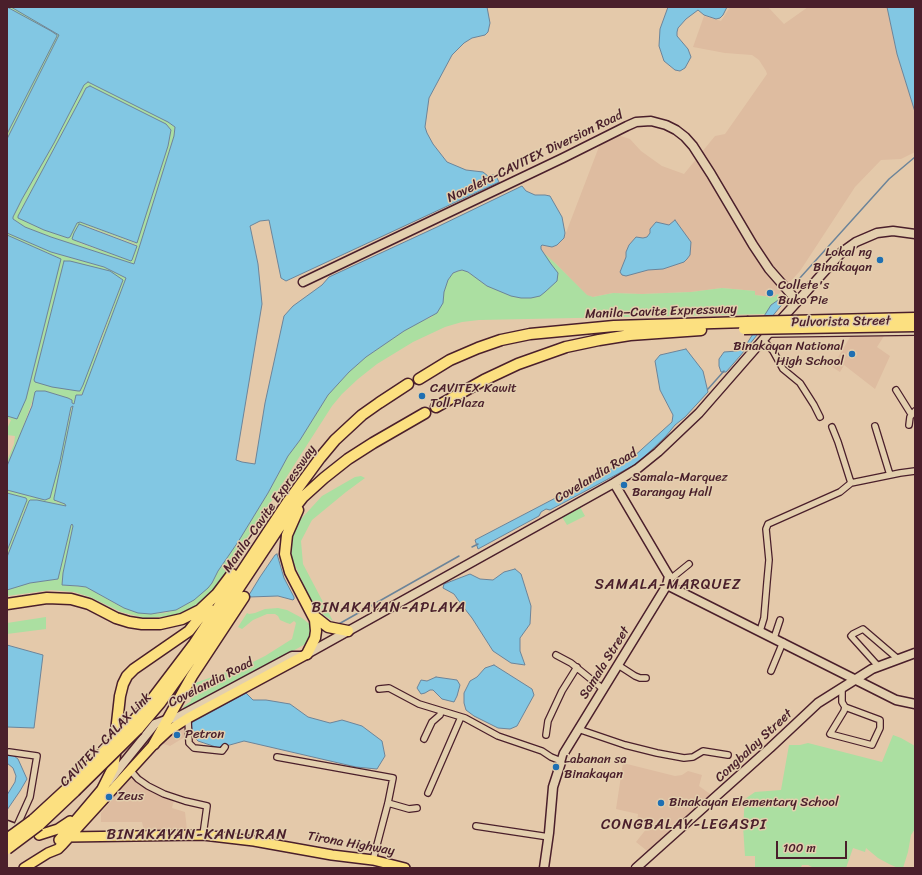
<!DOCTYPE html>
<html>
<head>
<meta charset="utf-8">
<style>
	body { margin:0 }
	#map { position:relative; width:922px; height:875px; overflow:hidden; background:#e4c9aa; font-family:Sriracha,sans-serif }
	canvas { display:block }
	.frame { position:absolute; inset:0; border:8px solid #4a1f2b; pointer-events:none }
	.scale { position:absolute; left:776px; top:841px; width:71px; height:18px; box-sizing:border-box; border:2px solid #4a1f2b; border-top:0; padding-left:5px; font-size:12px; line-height:14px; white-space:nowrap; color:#4a1f2b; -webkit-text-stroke:3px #e3cfae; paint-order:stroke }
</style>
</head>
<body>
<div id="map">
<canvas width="922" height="875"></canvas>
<div class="frame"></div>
<div class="scale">100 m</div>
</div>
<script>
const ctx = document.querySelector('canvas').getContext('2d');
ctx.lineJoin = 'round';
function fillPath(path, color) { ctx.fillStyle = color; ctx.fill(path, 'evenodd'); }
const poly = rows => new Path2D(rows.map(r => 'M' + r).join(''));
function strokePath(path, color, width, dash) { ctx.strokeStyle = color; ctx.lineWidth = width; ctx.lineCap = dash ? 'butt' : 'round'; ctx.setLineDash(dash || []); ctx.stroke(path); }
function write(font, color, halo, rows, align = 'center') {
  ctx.font = font + ' Sriracha,sans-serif'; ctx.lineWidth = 3; ctx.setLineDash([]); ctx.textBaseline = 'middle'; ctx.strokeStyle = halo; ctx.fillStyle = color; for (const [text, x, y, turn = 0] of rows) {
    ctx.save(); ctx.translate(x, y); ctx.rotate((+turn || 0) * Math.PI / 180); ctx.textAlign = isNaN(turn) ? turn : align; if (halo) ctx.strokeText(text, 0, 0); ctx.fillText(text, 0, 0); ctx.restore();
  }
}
const built = poly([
	[730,7,768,7,784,24,808,7,887,7,897,54,915,112,915,152,901,159,881,160,855,187,800,271,778,295,777,294,774,297,755,295,755,291,722,288,691,292,642,294,613,293,593,297,587,296,555,263,547,257,541,249,541,246,542,245,552,247,557,245,564,238,605,131,630,139,641,151,662,166,684,174,715,136,725,134,767,74,766,71,759,60,752,55,725,53,693,47,704,16,721,21],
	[852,334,881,334,884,336,877,347,890,356,875,389,844,365,840,372,832,367],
	[187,723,188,735,170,746,157,742],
	[623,763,675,776,682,775,688,771,702,775,699,786,713,796,651,854,636,842,647,828,637,824,638,814,616,809],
	[131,778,174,800,172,808,185,812,187,830,144,831,142,822,101,822,101,813]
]);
const green = poly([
	[7,7,11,7,59,35,7,139,7,134,57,36,57,35],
	[88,82,168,122,175,127,174,136,134,264,51,237,25,227,13,219,13,217,22,199,54,143,84,85],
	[90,86,166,124,171,130,168,146,149,206,135,243,80,222,77,223,70,237,68,238,44,230,19,218,18,216,82,96,86,88],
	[78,225,87,226,137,245,132,260,131,261,80,243,72,239],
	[7,233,51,252,104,267,126,278,83,394,76,395,74,404,72,403,72,400,68,398,45,391,36,391,22,430,7,466,7,461,14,444,15,436,7,435,7,429,11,420,7,418,7,416,12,418,26,399,55,283,57,257,7,235],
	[64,262,123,280,96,354,34,380],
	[545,254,555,263,587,295,593,297,613,293,642,294,691,292,722,288,755,291,755,295,771,297,774,297,777,294,783,298,769,314,479,320,462,322,445,327,413,342,377,364,358,379,342,394,332,406,298,459,221,581,209,595,189,610,171,616,145,618,121,612,90,597,74,592,51,590,7,596,7,590,18,586,30,583,58,579,71,525,72,524,73,526,63,573,62,585,86,587,116,604,132,611,151,614,165,613,176,610,187,604,212,583,218,571,238,542,268,493,288,456,300,440,328,395,349,372,366,357,404,331,417,323,432,317,448,280,453,273,462,270,468,272,487,286],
	[72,406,73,406,54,498,56,502,66,504,66,506,31,500,26,507,7,557,7,551,27,500,26,498,7,493,7,490,45,500,50,498],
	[361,476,365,478,346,492,312,520,301,541,303,564,333,621,322,614,313,605,291,557,292,537,297,525,301,519,322,496,355,477],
	[580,507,585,516,567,525,562,517],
	[278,608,287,610,302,618,313,627,309,640,307,643,181,714,184,706,191,701,190,695,195,683,249,664,265,656,292,639,296,623,294,621,290,624,287,623,280,620,278,616,275,614,267,614,253,620,242,629,238,627,247,613,249,614,255,613,265,609],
	[46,617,46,629,7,634,7,623],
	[893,735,901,738,915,746,915,829,911,835,908,852,903,868,898,868,889,864,878,858,866,848,865,852,853,848,846,868,814,868,808,865,802,865,801,867,755,868,755,856,745,856,743,826,745,799,755,792,781,790,789,745,800,745,808,743,882,762]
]);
const water = poly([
	[7,7,51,31,57,35,57,36,7,134,7,7],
	[11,7,487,7,490,23,488,32,485,35,472,38,464,43,452,55,429,98,425,127,427,133,433,144,447,162,466,170,483,172,488,176,493,175,496,176,499,182,286,281,281,278,269,220,260,221,250,226,258,264,262,304,236,460,242,462,255,464,265,403,284,316,293,306,322,285,329,277,437,227,522,186,526,191,535,195,545,195,550,196,562,217,565,233,564,238,557,245,552,247,542,245,541,246,541,249,551,264,558,273,557,281,545,292,540,296,531,298,521,298,511,296,487,286,468,272,462,270,458,271,453,273,448,280,444,292,443,303,437,313,404,331,366,357,349,372,328,395,300,440,288,456,268,493,238,542,218,571,212,583,208,588,194,600,176,610,151,614,138,613,124,608,86,587,78,586,62,585,63,573,73,526,72,524,71,525,58,579,30,583,7,590,7,557,29,501,30,500,37,500,66,506,65,504,54,500,54,498,73,406,71,407,60,461,50,498,45,500,7,490,7,466,32,406,35,392,36,391,45,391,68,398,72,400,72,403,74,404,76,395,82,395,126,278,104,267,51,252,7,233,7,139,59,35,11,7],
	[88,82,168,122,175,127,174,136,134,264,51,237,25,227,13,219,13,217,22,199,54,143,84,85,88,82],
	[668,7,727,7,723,15,720,18,716,19,704,15,698,10,686,19,678,28,677,32,677,36,688,49,691,57,685,68,680,71,675,70,664,61,659,46,660,29,668,7],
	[887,7,915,7,915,112,897,54,887,7],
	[90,86,166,124,171,130,168,146,137,243,80,222,77,223,70,237,68,238,44,230,18,218,18,216,82,96,86,88,90,86],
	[675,220,691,242,690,255,687,259,684,262,663,269,648,270,626,276,622,275,620,272,626,257,626,252,629,245,636,237,643,238,647,237,650,233,650,229,656,222,669,225,675,220],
	[79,224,137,246,132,260,131,261,74,240,72,239,74,233,79,224],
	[7,235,61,259,26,399,17,419,7,416,7,235],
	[64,261,70,261,110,271,123,280,83,385,80,391,78,391,52,387,35,382,34,380,64,261],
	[781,298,784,302,740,356,726,372,721,372,719,366,719,359,724,352,737,351,746,345,771,305,781,298],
	[686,349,703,371,708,392,685,417,675,425,666,436,638,463,550,510,546,509,541,512,539,516,478,549,475,540,632,458,672,422,673,415,660,390,655,361,660,355,686,349],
	[7,493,26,498,27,500,7,551,7,493],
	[277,554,284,578,294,597,294,599,293,600,278,596,249,597,249,595,260,577,275,555,277,554],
	[515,569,521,574,531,606,530,624,520,638,520,651,525,665,511,663,493,651,472,618,461,604,454,594,443,588,444,584,470,574,480,579,493,580,504,572,515,569],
	[7,645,43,655,34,728,7,727,7,645],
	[494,665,532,689,534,695,517,726,510,729,498,728,474,716,466,710,464,703,464,693,470,681,477,677,485,668,494,665],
	[436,677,457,680,460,685,457,696,454,702,442,699,433,690,430,690,425,693,421,694,417,688,421,680,427,681,436,677],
	[246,693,253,700,266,700,290,704,308,717,330,723,342,720,362,726,382,741,385,756,377,769,356,767,244,741,219,748,198,741,193,736,191,723,246,693],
	[7,751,18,759,27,779,20,791,7,810,7,795,15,782,16,776,13,768,7,763,7,751]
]);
const stream = poly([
	[790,289,889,179,915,157],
	[782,300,787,293],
	[708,389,724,371],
	[472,547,478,544],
	[337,625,459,556]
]);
const street = poly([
	[768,334,915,332],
	[763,340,773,351,783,369,800,383,814,405,820,417],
	[896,390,911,414],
	[909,425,910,417,915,411],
	[875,426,890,475],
	[832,427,838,442,851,483],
	[668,581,689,564],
	[760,631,764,618,767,582,769,560,766,529,768,524,840,492,851,483,900,473,915,471],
	[774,638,780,620],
	[556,655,571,663,603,689],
	[618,665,635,676,640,678,646,678],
	[878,666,851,636,853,634,863,629,898,659],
	[771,671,783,642],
	[842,688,842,702,845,707,844,711,830,734,872,745,880,728,880,720,845,707],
	[379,689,389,688,419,704,465,718,498,736,542,751,551,757,561,761],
	[188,718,189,743,194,748,222,751,225,747],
	[578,729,625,745,657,753,684,758,693,757,703,751,728,755],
	[546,735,548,721,562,691,577,667],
	[424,739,432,722,440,715,441,711],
	[9,752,37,756,30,797,16,828],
	[277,757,393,778,388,803,373,860],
	[130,770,138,779,148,786,164,794,185,801,207,806,203,835],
	[428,793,461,717],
	[388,803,409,809,417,808],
	[476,826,549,837]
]);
const secondary = poly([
	[303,282,563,158,627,126,636,122,651,121,666,125,676,130,685,137,693,146,711,174,753,245,769,269,797,301],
	[667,585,896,700,915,704],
	[307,654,614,483,637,469,658,452,699,413,768,334,842,252,856,242,877,233,893,231,915,234],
	[109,781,155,724,166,720,178,717,292,656,302,656],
	[7,825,23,831],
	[544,868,549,833,553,787,564,753,667,585,669,576,667,573,614,483],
	[636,868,770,748,818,703,872,669,915,653]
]);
const primary = poly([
	[39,835,58,829,70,821],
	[67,837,203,835,254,841,332,855,373,860,405,868],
	[59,840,103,788],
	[24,868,48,853,58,849,63,844,154,744,168,731,188,718,307,654]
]);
const highway = poly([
	[419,379,450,360,478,348,501,340,530,334,614,326,747,322],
	[436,407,484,380,518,364,566,347,599,340,630,335,701,330],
	[298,510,287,535,285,554,290,572,315,620,316,631,315,638,307,654],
	[7,604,47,598,71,599,89,604,116,618,129,622,142,624,160,624,182,619,200,610,217,594,232,574],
	[314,616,328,627,348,631],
	[131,724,153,698,194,644,287,503,320,458,335,440,362,415,379,403,408,384],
	[138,729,160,703,199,648,278,529,303,497,324,478,348,459,373,443,425,413],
	[116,732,120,696,123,684,127,676,134,669,189,631,208,607],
	[154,744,192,676,244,597],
	[103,788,113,768,115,755],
	[33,820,71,785],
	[39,825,75,791]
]);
const highwayBridge = poly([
	[747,322,915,318],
	[744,329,915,326],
	[71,785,131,724],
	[75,791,138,729],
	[7,839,33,820],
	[7,849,39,825]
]);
const markers = [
	[880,260,4,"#1f6fb2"],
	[770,293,4,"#1f6fb2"],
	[852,354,4,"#1f6fb2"],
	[422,396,4,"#1f6fb2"],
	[624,485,4,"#1f6fb2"],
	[177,735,4,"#1f6fb2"],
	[556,767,4,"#1f6fb2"],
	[109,797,4,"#1f6fb2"],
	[661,803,4,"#1f6fb2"]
];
const streetNames = [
	["Noveleta-CAVITEX Diversion Road",535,157,-26],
	["Manila–Cavite Expressway",661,312,-2],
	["Pulvorista Street",841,322,-1],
	["Covelandia Road",596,476,-31],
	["Manila–Cavite Expressway",270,509,-55],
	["Samala Street",605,663,-58],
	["Covelandia Road",211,683,-27],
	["CAVITEX–CALAX Link",106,740,-46],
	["Congbalay Street",754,746,-43],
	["Tirona Highway",351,844,10]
];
const poiNames = [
	["Lokal ng",872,253,"right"],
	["Binakayan",872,268,"right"],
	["Collete's",778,286],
	["Buko Pie",778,301],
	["Binakayan National",844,347,"right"],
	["High School",844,362,"right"],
	["CAVITEX Kawit",430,389],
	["Toll Plaza",430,404],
	["Samala-Marquez",632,478],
	["Barangay Hall",632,493],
	["Petron",185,735],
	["Labanan sa",564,760],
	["Binakayan",564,775],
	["Zeus",117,797],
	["Binakayan Elementary School",669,803]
];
const quarterNames = [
	["SAMALA-MARQUEZ",668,585],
	["BINAKAYAN-APLAYA",389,608],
	["CONGBALAY-LEGASPI",684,825],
	["BINAKAYAN-KANLURAN",197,835]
];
fillPath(built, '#debca0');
fillPath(green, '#abdfa1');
fillPath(water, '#82c7e3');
strokePath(water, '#6c8499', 1);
strokePath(stream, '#6c8499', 1.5);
strokePath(street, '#4a1f2b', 8);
strokePath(secondary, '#4a1f2b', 11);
strokePath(primary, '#4a1f2b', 12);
strokePath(highway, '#4a1f2b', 13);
strokePath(street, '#e3cfae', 5.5);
strokePath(secondary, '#e3cfae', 8);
strokePath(primary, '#fce080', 9);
strokePath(highway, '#fce080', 10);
strokePath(highwayBridge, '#4a1f2b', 13, []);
strokePath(highwayBridge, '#fce080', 10);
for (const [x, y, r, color] of markers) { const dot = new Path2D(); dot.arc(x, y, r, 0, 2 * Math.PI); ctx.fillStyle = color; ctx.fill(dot); strokePath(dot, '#e3cfae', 1.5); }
write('13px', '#4a1f2b', '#e3cfae', streetNames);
write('13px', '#4a1f2b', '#e3cfae', poiNames, 'left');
ctx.letterSpacing = '1px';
write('15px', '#4a1f2b', '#e3cfae', quarterNames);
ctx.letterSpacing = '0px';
</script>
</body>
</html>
